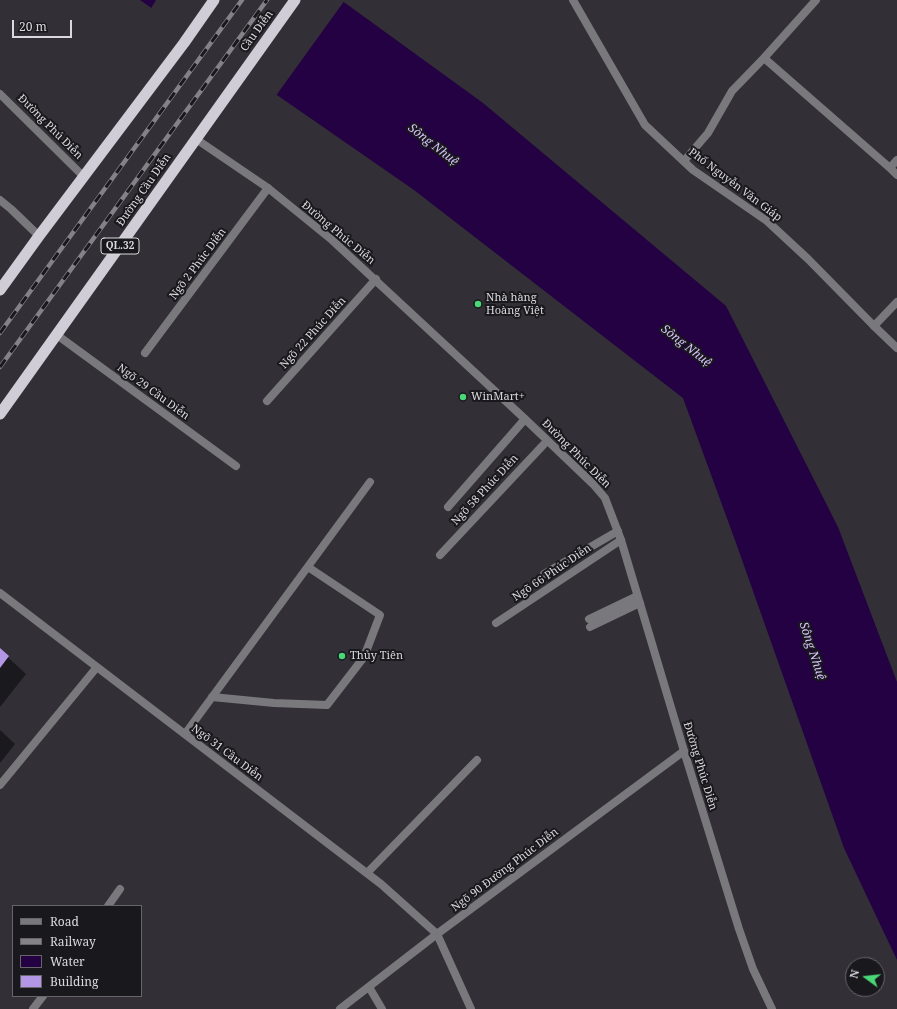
<!DOCTYPE html>
<html>
<head>
<meta charset="utf-8">
<style>
	body { margin:0 }
	#map { position:relative; width:897px; height:1009px; overflow:hidden; background:#322f37; font-family:"Noto Serif",serif }
	canvas { display:block }
	.legend { position:absolute; left:12px; top:905px; width:130px; height:92px; box-sizing:border-box; background:#19181c; border:1px solid #67656a; margin:0; padding:5px 7px; list-style:none; font-size:12px; color:#dbd9de }
	.legend li { display:flex; align-items:center; gap:8px; height:20px }
	.legend b { width:20px; border:1px solid #67656a }
	.north { position:absolute; left:845px; top:957px; width:40px; height:40px; box-sizing:border-box; background:#19181c; border:1px solid #67656a; border-radius:50%; rotate:285deg; font-size:11px; font-weight:700; line-height:16px; text-align:center; color:#dbd9de }
	.north::after { content:''; display:block; margin:auto; width:14px; height:18px; background:#4ad778; clip-path:polygon(50% 0,100% 100%,50% 72%,0 100%) }
	.scale { position:absolute; left:12px; top:20px; width:60px; height:18px; box-sizing:border-box; border:2px solid #dbd9de; border-top:0; padding-left:5px; font-size:12px; line-height:14px; white-space:nowrap; color:#dbd9de; -webkit-text-stroke:3px #19181c; paint-order:stroke }
</style>
</head>
<body>
<div id="map">
<canvas width="897" height="1009"></canvas>
<ul class="legend">
<li><b style="height:5px;background:#79787c"></b>Road</li>
<li><b style="height:5px;background:#848188"></b>Railway</li>
<li><b style="height:11px;background:#230143"></b>Water</li>
<li><b style="height:11px;background:#b397e4"></b>Building</li>
</ul>
<div class="north">N</div>
<div class="scale">20 m</div>
</div>
<script>
const ctx = document.querySelector('canvas').getContext('2d');
ctx.lineJoin = 'round';
function fillPath(path, color) { ctx.fillStyle = color; ctx.fill(path, 'evenodd'); }
const poly = rows => new Path2D(rows.map(r => 'M' + r).join(''));
function strokePath(path, color, width, dash) { ctx.strokeStyle = color; ctx.lineWidth = width; ctx.lineCap = dash ? 'butt' : 'round'; ctx.setLineDash(dash || []); ctx.stroke(path); }
function write(font, color, halo, rows, align = 'center') {
  ctx.font = font + ' "Noto Serif",serif'; ctx.lineWidth = 4; ctx.setLineDash([]); ctx.textBaseline = 'middle'; ctx.strokeStyle = halo; ctx.fillStyle = color; for (const [text, x, y, turn = 0] of rows) {
    ctx.save(); ctx.translate(x, y); ctx.rotate((+turn || 0) * Math.PI / 180); ctx.textAlign = isNaN(turn) ? turn : align; if (halo) ctx.strokeText(text, 0, 0); ctx.fillText(text, 0, 0); ctx.restore();
  }
}
const water = poly([
	[140,0,341,0,483,103,726,306,838,527,897,682,897,960,844,848,736,543,683,398,414,190]
]);
const pier = poly([
	[156,0,345,0,275,97,150,10]
]);
const shadow = poly([
	[0,650,26,674,0,707],
	[0,730,15,744,0,763]
]);
const building = poly([
	[0,648,9,656,0,668]
]);
const service = poly([
	[764,58,890,168],
	[897,160,890,168,897,175],
	[684,161,708,133,732,91,764,58,816,0],
	[874,326,897,302],
	[212,697,274,703,327,705,364,657,380,615,308,567],
	[185,734,370,482],
	[367,873,477,760],
	[108,906,120,889],
	[33,1009,43,996]
]);
const minor = poly([
	[0,200,11,209,39,236],
	[57,335,236,466],
	[145,353,268,188],
	[267,401,376,279],
	[448,507,525,419],
	[440,555,547,441],
	[544,574,618,531],
	[0,593,381,884,437,934,471,1009],
	[589,619,637,596],
	[496,623,621,540],
	[590,627,640,603],
	[0,785,97,667],
	[369,987,382,1009],
	[340,1009,437,934,684,751]
]);
const tertiary = poly([
	[573,0,645,125,693,170,767,221,808,259,874,326,897,348],
	[0,94,84,177],
	[196,139,268,188,332,240,525,419,593,484,605,498,621,540,684,751,739,929,753,969,772,1009]
]);
const trunk = poly([
	[0,290,39,236,184,43,214,0],
	[0,414,295,0]
]);
const rail = poly([
	[0,333,242,0],
	[0,367,267,0]
]);
const markers = [
	[478,304,4,"#4ad778"],
	[463,397,4,"#4ad778"],
	[342,656,4,"#4ad778"]
];
const shields = [
	[120,246,38]
];
const shieldNames = [
	["QL.32",120,246]
];
const streetNames = [
	["Cầu Diễn",257,31,-54],
	["Đường Phú Diễn",50,127,45],
	["Phố Nguyễn Văn Giáp",735,185,37],
	["Đường Cầu Diễn",144,190,-55],
	["Đường Phúc Diễn",338,233,40],
	["Ngõ 2 Phúc Diễn",198,264,-53],
	["Ngõ 22 Phúc Diễn",313,333,-48],
	["Ngõ 29 Cầu Diễn",153,392,36],
	["Đường Phúc Diễn",576,454,45],
	["Ngõ 58 Phúc Diễn",485,490,-47],
	["Ngõ 66 Phúc Diễn",552,573,-34],
	["Ngõ 31 Cầu Diễn",227,753,37],
	["Đường Phúc Diễn",700,766,73],
	["Ngõ 90 Đường Phúc Diễn",505,870,-37]
];
const poiNames = [
	["Nhà hàng",486,298],
	["Hoàng Việt",486,311],
	["WinMart+",471,397],
	["Thủy Tiên",350,656]
];
const waterNames = [
	["Sông Nhuệ",433,145,38],
	["Sông Nhuệ",686,346,38],
	["Sông Nhuệ",812,651,72]
];
fillPath(water, '#230143');
fillPath(pier, '#322f37');
fillPath(shadow, '#0007');
fillPath(building, '#b397e4');
strokePath(service, '#79787c', 8);
strokePath(minor, '#79787c', 8);
strokePath(tertiary, '#79787c', 8);
strokePath(trunk, '#d0cdd6', 11);
strokePath(rail, '#848188', 4.5);
strokePath(rail, '#19181c', 3, [9]);
for (const [x, y, r, color] of markers) { const dot = new Path2D(); dot.arc(x, y, r, 0, 2 * Math.PI); ctx.fillStyle = color; ctx.fill(dot); strokePath(dot, '#19181c', 1.5); }
for (const [x, y, w] of shields) { const box = new Path2D(); box.roundRect(x - w / 2, y - 8, w, 16, 3); ctx.fillStyle = '#19181c'; ctx.fill(box); strokePath(box, '#dbd9de', 1); }
write('bold 10px', '#dbd9de', null, shieldNames);
write('11px', '#dbd9de', '#19181c', streetNames);
write('11px', '#dbd9de', '#19181c', poiNames, 'left');
write('italic 12px', '#d8c3ff', '#19181c', waterNames);
</script>
</body>
</html>
